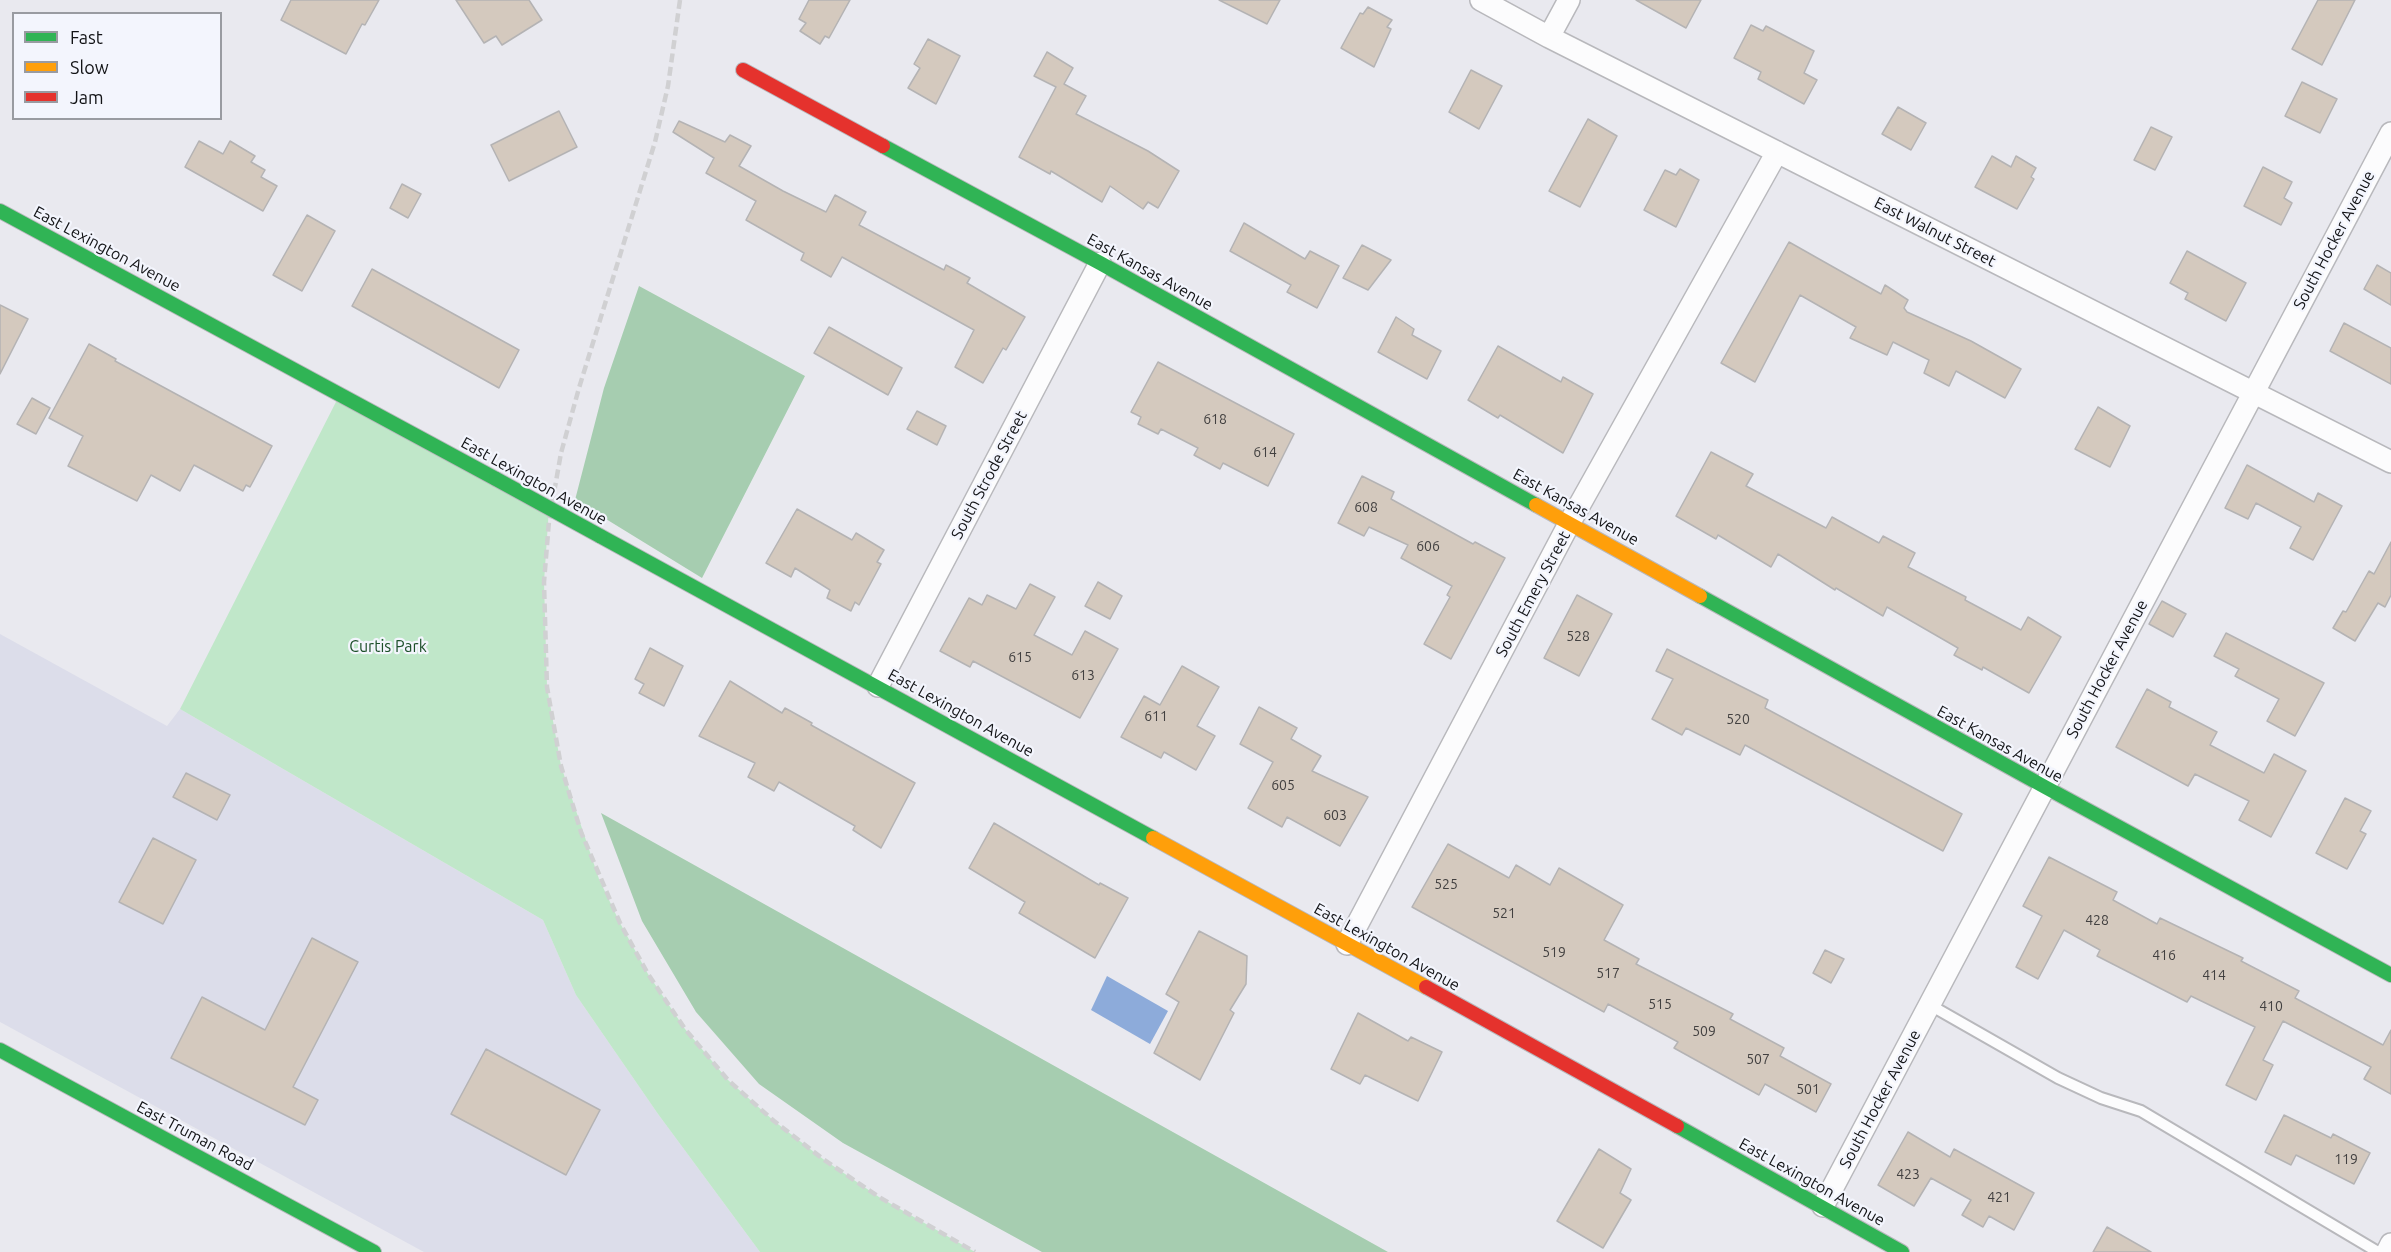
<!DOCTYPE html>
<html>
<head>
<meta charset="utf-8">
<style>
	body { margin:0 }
	#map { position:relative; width:2391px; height:1252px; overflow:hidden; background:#e9e9ef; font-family:Ubuntu,sans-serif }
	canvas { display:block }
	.legend { position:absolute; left:12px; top:12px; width:210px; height:108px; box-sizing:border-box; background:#f3f5fd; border:2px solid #999ba1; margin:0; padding:8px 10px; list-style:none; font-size:18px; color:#121316 }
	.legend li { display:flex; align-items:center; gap:12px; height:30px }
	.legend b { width:30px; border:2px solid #999ba1 }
</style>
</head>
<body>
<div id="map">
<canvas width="2391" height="1252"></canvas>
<ul class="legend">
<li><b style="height:8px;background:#30b455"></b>Fast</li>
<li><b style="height:8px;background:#ff9f0a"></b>Slow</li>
<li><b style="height:8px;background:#e5322d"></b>Jam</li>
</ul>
</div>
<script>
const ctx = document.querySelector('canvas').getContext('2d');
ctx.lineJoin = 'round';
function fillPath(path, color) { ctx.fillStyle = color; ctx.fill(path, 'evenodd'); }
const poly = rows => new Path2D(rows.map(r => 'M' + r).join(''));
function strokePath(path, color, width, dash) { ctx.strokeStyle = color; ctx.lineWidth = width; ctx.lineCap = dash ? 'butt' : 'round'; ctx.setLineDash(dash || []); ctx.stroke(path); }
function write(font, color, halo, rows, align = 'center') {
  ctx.font = font + ' Ubuntu,sans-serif'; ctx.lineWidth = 4.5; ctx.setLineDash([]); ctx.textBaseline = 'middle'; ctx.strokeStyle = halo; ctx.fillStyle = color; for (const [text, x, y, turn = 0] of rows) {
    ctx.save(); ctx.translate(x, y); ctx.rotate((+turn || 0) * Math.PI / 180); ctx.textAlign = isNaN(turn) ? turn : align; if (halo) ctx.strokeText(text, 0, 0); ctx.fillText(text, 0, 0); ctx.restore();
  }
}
const built = poly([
	[0,634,167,726,180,709,543,920,576,995,658,1114,760,1252,424,1252,0,1022]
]);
const green = poly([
	[340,394,549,508,544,582,547,687,561,766,599,879,620,923,648,974,685,1029,728,1080,774,1121,823,1159,879,1197,975,1252,760,1252,658,1114,576,995,543,920,180,709]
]);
const forest = poly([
	[639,286,805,376,702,578,575,500,604,388],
	[601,813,1388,1252,1042,1252,843,1143,759,1084,696,1012,642,921]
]);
const water = poly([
	[1107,976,1168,1011,1150,1044,1091,1010]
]);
const building = poly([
	[291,0,379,0,365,25,362,24,346,54,281,20,291,0],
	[456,0,529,0,542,20,502,45,496,36,484,43,456,0],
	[809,0,850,0,829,38,825,36,820,44,800,31,806,23,799,19,809,0],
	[1219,0,1280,0,1267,24,1219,0],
	[1636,0,1701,0,1686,28,1636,0],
	[2318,0,2355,0,2322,65,2292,49,2318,0],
	[1368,7,1392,20,1387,27,1391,29,1374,67,1341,48,1360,13,1363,14,1368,7],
	[1751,25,1763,31,1766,26,1814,51,1804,73,1817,80,1804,104,1758,79,1761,72,1734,58,1751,25],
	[928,39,960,56,936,104,908,88,920,68,914,64,928,39],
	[1047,52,1073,68,1064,84,1086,96,1076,114,1148,151,1179,171,1158,208,1148,202,1143,209,1110,186,1102,202,1051,171,1050,174,1019,157,1056,87,1034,76,1047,52],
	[1471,70,1502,86,1479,129,1449,112,1471,70],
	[2302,82,2337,99,2320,133,2285,116,2302,82],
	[1898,107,1926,123,1911,150,1882,134,1898,107],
	[559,111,577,147,509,181,491,145,559,111],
	[1588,119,1617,136,1580,207,1549,191,1588,119],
	[679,121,725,142,730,135,751,146,739,166,783,191,826,212,835,195,866,212,859,225,944,270,946,265,970,278,967,283,1025,317,1006,350,1003,348,983,383,955,367,974,330,842,257,831,277,801,260,804,253,746,220,756,201,706,173,714,158,673,132,679,121],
	[2151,127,2172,137,2155,170,2134,160,2151,127],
	[199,141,223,154,230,141,255,156,251,162,265,170,261,177,277,186,263,211,185,167,199,141],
	[1992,156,2011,167,2016,156,2036,168,2031,177,2034,179,2017,209,1975,187,1992,156],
	[2263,167,2292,182,2284,198,2292,203,2281,225,2244,206,2263,167],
	[1680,169,1699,180,1676,227,1644,210,1665,170,1676,175,1680,169],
	[402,184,421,194,408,218,390,208,402,184],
	[307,215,335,231,302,291,273,275,307,215],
	[1244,223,1305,259,1310,251,1339,266,1317,308,1287,292,1291,285,1230,251,1244,223],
	[1789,242,1881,294,1885,285,1908,300,1904,308,1907,312,1971,341,2021,369,2005,398,1956,371,1949,386,1924,373,1929,360,1893,342,1887,355,1850,338,1856,327,1800,295,1755,382,1721,363,1789,242],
	[1362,245,1391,260,1368,290,1343,278,1362,245],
	[2187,251,2246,283,2226,321,2185,299,2188,293,2170,283,2187,251],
	[2377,265,2391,273,2391,305,2364,289,2377,265],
	[372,269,519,350,499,388,352,306,372,269],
	[0,305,28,319,0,374,0,305],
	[1396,317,1414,329,1412,335,1441,351,1427,379,1378,352,1396,317],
	[2344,323,2391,348,2391,384,2330,351,2344,323],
	[829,327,902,368,888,395,814,353,829,327],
	[89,344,116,359,115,361,272,446,250,487,246,485,243,491,194,465,180,491,151,475,137,501,68,466,83,436,49,418,89,344],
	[1498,346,1561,382,1563,377,1593,394,1563,453,1500,415,1498,418,1468,400,1498,346],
	[1158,362,1294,434,1268,486,1223,463,1220,469,1194,455,1198,448,1161,429,1158,434,1138,424,1141,417,1131,412,1158,362],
	[32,398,50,408,36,434,17,424,32,398],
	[2098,407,2130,426,2110,467,2075,449,2098,407],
	[917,411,946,426,937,445,907,429,917,411],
	[1711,452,1753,474,1746,486,1826,528,1832,517,1879,543,1883,536,1915,553,1908,567,1966,597,1965,600,2021,630,2028,617,2061,637,2029,693,1983,667,1982,670,1954,655,1958,648,1887,607,1883,616,1836,588,1835,590,1778,554,1771,567,1718,535,1716,539,1676,516,1711,452],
	[2247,465,2314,502,2318,493,2342,506,2313,560,2290,548,2301,527,2256,503,2248,519,2225,508,2247,465],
	[1362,476,1394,492,1391,499,1473,544,1475,542,1505,558,1451,659,1424,644,1450,597,1447,595,1452,586,1401,558,1408,545,1369,527,1364,536,1338,523,1362,476],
	[797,509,852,540,856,533,884,550,877,562,881,564,859,605,855,602,851,611,827,598,830,590,795,568,791,577,766,563,797,509],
	[2391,542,2391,595,2385,607,2378,603,2355,641,2333,628,2343,611,2346,612,2369,571,2374,574,2391,542],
	[1098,582,1122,596,1110,619,1085,606,1098,582],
	[1030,584,1055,597,1034,635,1072,655,1085,631,1118,649,1080,718,973,661,970,667,940,651,969,598,982,605,987,595,1016,609,1030,584],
	[1577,595,1612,614,1579,676,1544,658,1577,595],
	[2162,601,2186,614,2173,637,2149,624,2162,601],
	[2226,633,2324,683,2295,736,2267,721,2279,699,2235,676,2239,669,2214,656,2226,633],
	[650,648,683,666,664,706,639,693,644,684,635,679,650,648],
	[1667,649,1768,700,1765,708,1962,814,1943,851,1745,745,1740,755,1686,728,1682,735,1652,719,1673,679,1656,671,1667,649],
	[1182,666,1219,687,1197,726,1215,736,1196,770,1164,752,1161,758,1121,737,1144,696,1160,705,1182,666],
	[730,681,782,713,785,708,812,723,811,725,915,783,881,848,853,830,855,826,779,782,774,791,748,777,755,763,699,736,730,681],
	[2147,689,2171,702,2169,707,2217,732,2210,745,2264,773,2274,754,2306,771,2271,837,2239,820,2249,801,2195,774,2188,786,2116,747,2147,689],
	[1259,707,1297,728,1291,739,1321,756,1312,771,1368,797,1340,846,1287,817,1282,827,1248,808,1273,762,1240,744,1259,707],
	[186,773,230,795,217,820,173,797,186,773],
	[2345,798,2371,811,2360,831,2366,834,2347,869,2316,853,2345,798],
	[994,823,1099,885,1100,883,1128,898,1095,958,1019,913,1025,902,969,868,994,823],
	[153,838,196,860,163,924,119,902,153,838],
	[1448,844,1509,878,1516,865,1550,885,1559,868,1623,905,1604,940,1639,959,1636,964,1733,1014,1730,1019,1784,1048,1780,1056,1831,1084,1816,1112,1765,1084,1759,1095,1674,1048,1678,1042,1608,1004,1604,1012,1412,907,1448,844],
	[2049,857,2117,892,2113,900,2157,924,2160,918,2243,958,2241,961,2299,991,2295,998,2383,1045,2391,1030,2391,1094,2364,1079,2371,1067,2283,1021,2263,1060,2273,1065,2256,1100,2226,1085,2255,1027,2191,996,2187,1002,2097,956,2100,950,2064,930,2038,979,2016,967,2042,916,2023,906,2049,857],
	[1199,931,1247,956,1246,984,1230,1010,1234,1013,1200,1080,1154,1053,1179,1002,1166,994,1199,931],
	[312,938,358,962,293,1087,318,1100,305,1125,171,1058,202,997,265,1030,312,938],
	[1825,950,1844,959,1831,983,1813,973,1825,950],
	[1358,1013,1408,1041,1411,1037,1442,1052,1418,1101,1365,1075,1360,1084,1331,1069,1358,1013],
	[486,1049,600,1110,566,1175,451,1114,486,1049],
	[2284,1115,2331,1138,2333,1134,2370,1153,2354,1184,2296,1155,2291,1165,2265,1152,2284,1115],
	[1908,1132,1950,1157,1954,1149,2034,1193,2014,1230,1989,1216,1983,1227,1962,1215,1971,1200,1931,1178,1914,1206,1878,1185,1908,1132],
	[1599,1149,1631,1169,1620,1193,1631,1200,1603,1248,1557,1221,1599,1149],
	[2107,1227,2151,1252,2093,1252,2107,1227]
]);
const lane = poly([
	[1930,1005,2058,1078,2101,1098,2141,1111,2378,1252]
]);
const street = poly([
	[1481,0,1549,37,2391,462],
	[1549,37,1569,0],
	[878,686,1100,263],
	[1347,944,1570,522,1777,152],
	[1823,1206,2391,133],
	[2387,1252,2391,1244]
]);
const fast = poly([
	[883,146,1100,263,1536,505],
	[0,211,496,479],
	[600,536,1153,838],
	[1700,596,2045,787,2391,975],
	[0,1050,374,1252],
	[1677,1126,1902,1252]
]);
const slow = poly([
	[1536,505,1700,596],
	[1153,838,1426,987]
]);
const jam = poly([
	[743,70,883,146],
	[1426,987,1677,1126]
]);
const rail = poly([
	[680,0,668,86,655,142,579,388,561,453,549,521,544,582,547,687,561,766,581,832,620,923,648,974,685,1029,728,1080,774,1121,823,1159,879,1197,975,1252]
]);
const fastBridge = poly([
	[496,479,600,536]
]);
const numberNames = [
	["618",1215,419],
	["614",1265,452],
	["608",1366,507],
	["606",1428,546],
	["528",1578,636],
	["615",1020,657],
	["613",1083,675],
	["611",1156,716],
	["520",1738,719],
	["605",1283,785],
	["603",1335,815],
	["525",1446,884],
	["521",1504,913],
	["428",2097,920],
	["519",1554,952],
	["416",2164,955],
	["517",1608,973],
	["414",2214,975],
	["515",1660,1004],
	["410",2271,1006],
	["509",1704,1031],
	["507",1758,1059],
	["501",1808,1089],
	["119",2346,1159],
	["423",1908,1174],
	["421",1999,1197]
];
const streetNames = [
	["East Walnut Street",1935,232,27],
	["South Hocker Avenue",2334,240,-62],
	["East Lexington Avenue",107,249,28],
	["East Kansas Avenue",1150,272,29],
	["South Strode Street",989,475,-62],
	["East Lexington Avenue",534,481,29],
	["East Kansas Avenue",1576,507,29],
	["South Emery Street",1533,594,-62],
	["South Hocker Avenue",2107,669,-62],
	["East Lexington Avenue",961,713,29],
	["East Kansas Avenue",2000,744,29],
	["East Lexington Avenue",1387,947,29],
	["South Hocker Avenue",1880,1099,-62],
	["East Truman Road",195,1136,28],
	["East Lexington Avenue",1812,1182,29]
];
const parkNames = [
	["Curtis Park",388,647]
];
fillPath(built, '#dcddea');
fillPath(green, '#c0e7c9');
fillPath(forest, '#a6cdb0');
fillPath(water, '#8dabda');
fillPath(building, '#d4c9be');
strokePath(building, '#b4b3b4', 1.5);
strokePath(lane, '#b8b8bc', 14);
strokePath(street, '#b8b8bc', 24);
strokePath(fast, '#b8b8bc', 16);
strokePath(slow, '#b8b8bc', 16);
strokePath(jam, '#b8b8bc', 16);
strokePath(lane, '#fcfcfd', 10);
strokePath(street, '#fcfcfd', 21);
strokePath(fast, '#30b455', 14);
strokePath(slow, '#ff9f0a', 14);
strokePath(jam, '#e5322d', 14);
strokePath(rail, '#d0d0d2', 4.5, [9, 4.5]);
strokePath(fastBridge, '#b8b8bc', 16, []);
strokePath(fastBridge, '#30b455', 14);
write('14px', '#424040', null, numberNames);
write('16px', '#121316', '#f3f5fd', streetNames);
write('16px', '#1c4f29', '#f3f5fd', parkNames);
</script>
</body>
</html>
